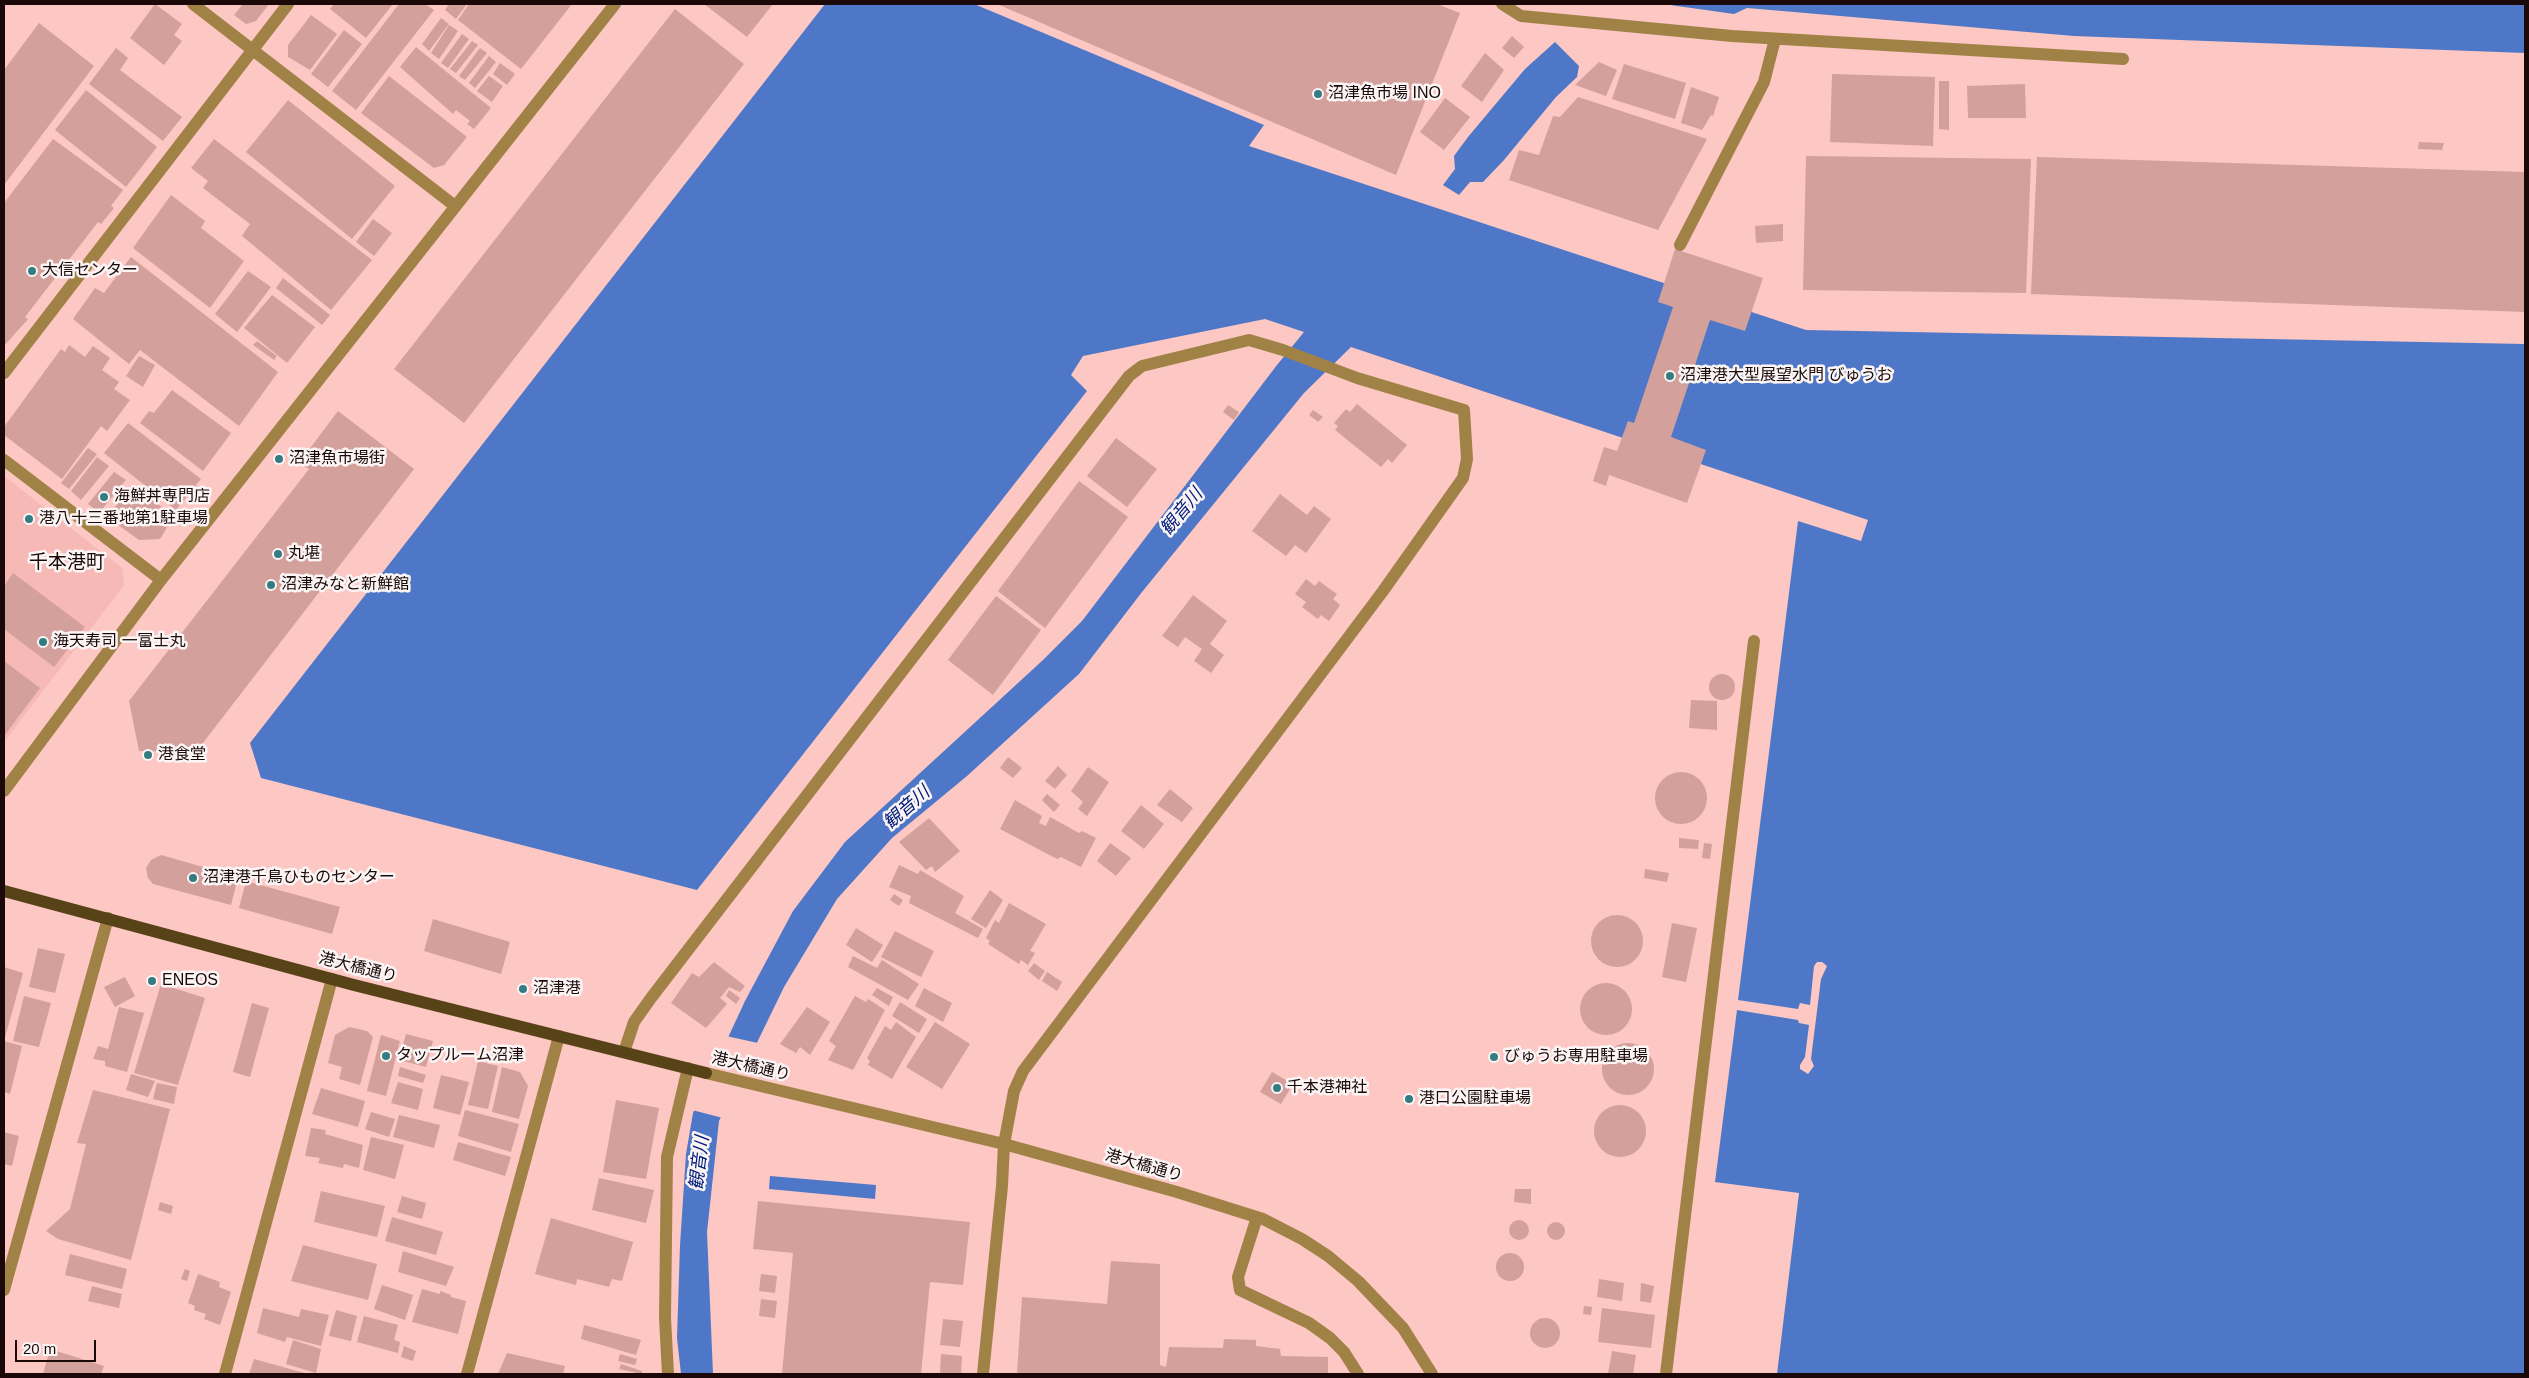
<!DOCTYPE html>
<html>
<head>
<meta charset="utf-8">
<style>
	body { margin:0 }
	#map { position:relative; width:2529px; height:1378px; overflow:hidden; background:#fdc7c3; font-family:Arial,sans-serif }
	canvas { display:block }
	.frame { position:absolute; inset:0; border:5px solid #1a0908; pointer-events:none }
	.scale { position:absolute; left:15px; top:1340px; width:81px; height:22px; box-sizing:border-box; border:2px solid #1a0908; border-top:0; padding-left:6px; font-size:15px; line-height:18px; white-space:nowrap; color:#1a0908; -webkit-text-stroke:4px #fbf5f5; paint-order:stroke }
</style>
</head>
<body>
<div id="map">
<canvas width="2529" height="1378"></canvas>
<div class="frame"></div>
<div class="scale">20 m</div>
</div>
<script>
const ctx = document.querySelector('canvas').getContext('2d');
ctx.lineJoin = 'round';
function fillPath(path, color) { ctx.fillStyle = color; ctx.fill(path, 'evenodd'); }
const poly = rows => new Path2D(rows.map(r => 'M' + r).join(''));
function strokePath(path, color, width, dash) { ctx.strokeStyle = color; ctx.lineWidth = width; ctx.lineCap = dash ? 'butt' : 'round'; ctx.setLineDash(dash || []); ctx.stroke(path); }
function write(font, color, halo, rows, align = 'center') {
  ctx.font = font + ' Arial,"Noto Sans JP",sans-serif'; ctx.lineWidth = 5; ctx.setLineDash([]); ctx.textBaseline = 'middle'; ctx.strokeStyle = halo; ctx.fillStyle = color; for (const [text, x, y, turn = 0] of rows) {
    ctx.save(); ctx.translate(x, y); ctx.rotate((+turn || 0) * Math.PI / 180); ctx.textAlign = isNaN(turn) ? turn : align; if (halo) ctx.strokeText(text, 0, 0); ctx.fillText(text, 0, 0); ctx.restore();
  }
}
const built = poly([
	[4,476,122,568,124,585,4,742]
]);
const water = poly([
	[825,4,974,4,1264,125,1249,146,1806,330,2525,344,2525,1374,1777,1374,1799,1193,1715,1182,1737,1010,1798,1020,1799,1023,1809,1025,1805,1057,1800,1065,1800,1069,1808,1074,1814,1066,1811,1059,1821,979,1827,966,1822,962,1817,962,1814,966,1810,1005,1800,1003,1798,1009,1738,1000,1798,521,1861,541,1868,520,1351,347,1304,393,1142,592,1079,674,967,776,892,838,837,899,784,987,719,1121,707,1232,713,1374,681,1374,677,1338,680,1245,686,1154,693,1113,745,1001,793,911,845,842,1043,660,1082,621,1277,365,1304,332,1265,319,1083,356,1071,375,1087,391,697,890,261,778,250,743],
	[1663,4,2525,4,2525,53,2074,36,1747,8,1734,14],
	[1555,42,1579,66,1577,77,1556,97,1504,160,1483,182,1470,182,1459,195,1443,185,1455,169,1454,156,1468,137,1525,69],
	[770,1176,876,1185,875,1199,769,1189]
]);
const pier = poly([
	[726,1036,758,1043,723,1118,692,1110]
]);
const building = poly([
	[155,4,182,24,174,35,182,41,164,65,130,38],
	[243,4,269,4,256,21,246,24,234,15],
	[334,4,393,4,366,38,330,9],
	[399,4,425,4,434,10,356,110,332,91],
	[449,4,467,4,456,19,445,10],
	[469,4,572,4,521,69,458,20],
	[704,4,773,4,747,37],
	[997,4,1437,4,1460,13,1396,175],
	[675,9,744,64,464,423,394,369],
	[311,15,337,34,310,70,288,57,288,45],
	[441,18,449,24,429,51,422,44],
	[39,23,94,66,4,185,4,70],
	[449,25,458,31,439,59,431,53],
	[344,30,362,44,328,87,311,74],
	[462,34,469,39,448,68,441,63],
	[1512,36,1524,47,1514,58,1502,48],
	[472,41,478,45,456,73,450,69],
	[416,47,491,108,474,129,467,124,470,121,456,110,453,114,400,67],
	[116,48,128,58,120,70,182,117,163,141,89,84],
	[480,48,487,53,465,80,459,76],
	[1485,53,1504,70,1482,102,1461,86],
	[489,56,496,62,475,88,469,83],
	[1599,62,1617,70,1606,96,1575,85],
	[500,63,515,74,507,85,493,74],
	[1624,64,1686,83,1675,119,1612,99],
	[1832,74,1935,77,1933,146,1830,142],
	[389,76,467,137,444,165,434,168,361,113],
	[489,76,503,86,492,102,477,91],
	[1939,81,1949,81,1949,130,1939,129],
	[2025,84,2026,118,1968,118,1967,86],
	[1691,87,1719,97,1713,116,1711,115,1702,130,1681,123],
	[86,90,157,147,126,187,55,130],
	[1578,97,1707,139,1658,230,1509,180,1519,150,1539,155,1553,116,1560,117],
	[1445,98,1470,117,1444,150,1420,132],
	[288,100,395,186,352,239,246,152],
	[53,139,123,190,111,206,114,208,101,224,98,222,25,317,28,319,4,346,4,203],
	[214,139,372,260,331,310,242,236,250,224,203,188,208,181,191,168],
	[2419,142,2444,143,2442,150,2418,149],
	[1806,156,2031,159,2026,293,1803,290],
	[2037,157,2525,172,2525,312,2031,294],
	[171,195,205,221,201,228,244,261,210,308,133,248],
	[373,219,392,233,374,256,356,242],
	[1783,224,1783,241,1756,243,1755,226],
	[1675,249,1763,278,1745,331,1710,320,1671,437,1706,450,1687,503,1609,475,1606,486,1593,481,1604,447,1617,451,1628,421,1634,423,1673,307,1658,302],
	[131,257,278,372,239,426,140,350,129,364,73,319,95,288,104,293],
	[248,271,271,287,237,332,215,314],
	[283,278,330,315,322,325,276,288],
	[272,295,315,327,287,363,244,328],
	[257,341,277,356,274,360,253,345],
	[69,345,85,357,93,346,110,358,102,370,119,382,114,389,130,400,107,431,101,426,62,479,4,435,4,427,61,349,65,352],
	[139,356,155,365,143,387,126,376],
	[172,390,231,433,203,471,140,423,149,411,154,413],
	[1357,404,1407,445,1392,463,1388,459,1381,467,1335,430,1338,426,1334,423,1346,409,1350,412],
	[1228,405,1239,412,1234,420,1223,412],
	[1313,410,1323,417,1318,422,1309,415],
	[338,411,414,469,196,752,139,751,129,701,309,469,299,463],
	[128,423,201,479,176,510,104,453],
	[1116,438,1157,469,1127,507,1087,476],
	[88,448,97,454,69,489,61,483],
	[97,457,109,466,81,500,71,491],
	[114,472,126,480,99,513,88,504],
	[1079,481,1128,517,1045,628,998,591],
	[132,485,174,516,160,539,139,540,107,517],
	[1280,494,1307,515,1314,506,1331,519,1306,553,1295,545,1286,556,1252,531],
	[13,573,85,627,54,667,4,629,4,586],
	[1306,579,1315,586,1319,581,1337,594,1333,599,1340,605,1329,621,1321,615,1318,619,1302,607,1306,602,1295,594],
	[1193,595,1227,621,1210,644,1224,655,1211,673,1194,661,1202,649,1185,637,1178,647,1162,636],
	[996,596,1041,630,993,695,948,660],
	[4,661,40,688,4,736],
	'1709 687a13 13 0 1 1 26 0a13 13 0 1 1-26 0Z',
	[1691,700,1717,701,1717,730,1689,728],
	[1008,757,1022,768,1013,778,1000,768],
	[1058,766,1067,775,1055,789,1045,781],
	[1088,767,1109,782,1087,816,1078,809,1083,802,1071,791],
	'1655 798a26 26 0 1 1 52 0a26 26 0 1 1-52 0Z',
	[1170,789,1193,808,1182,822,1157,805],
	[1047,794,1060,805,1054,812,1042,800],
	[1015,800,1042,816,1039,823,1046,826,1050,817,1079,833,1082,831,1096,838,1081,867,1061,857,1057,859,1000,829],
	[1141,805,1164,824,1144,849,1121,831],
	[929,818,960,851,935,872,932,866,926,870,899,842],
	[1679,838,1699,840,1698,849,1679,848],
	[1110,843,1131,858,1116,876,1097,861],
	[1704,843,1712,844,1710,859,1702,858],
	[161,855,238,877,231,905,153,884,148,878,146,868,151,860],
	[899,865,918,874,920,870,964,896,955,913,983,929,978,938,909,903,911,896,889,887],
	[1645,869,1669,873,1667,882,1644,878],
	[246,881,340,907,332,934,239,908],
	[990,890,1003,900,986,928,971,919],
	[894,894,903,900,899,906,890,900],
	[1009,903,1046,924,1030,951,1035,953,1028,965,1021,960,1019,964,988,944,990,941,986,938,995,920,999,923],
	'1591 941a26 26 0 1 1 52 0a26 26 0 1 1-52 0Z',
	[433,919,510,942,501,974,424,951],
	[1672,923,1697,928,1686,982,1662,977],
	[856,928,883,945,872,962,846,945],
	[895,931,934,951,921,977,881,957],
	[38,948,65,954,55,993,29,987],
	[853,956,877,968,882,960,919,984,908,1000,848,967],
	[714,962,745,986,740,992,729,987,720,998,727,1004,706,1028,671,1003,692,973,699,977],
	[1034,963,1045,971,1039,980,1028,971],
	[4,967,23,973,4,1041,22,1046,10,1094,4,1092],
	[1047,972,1062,982,1057,991,1042,981],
	[125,977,135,996,115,1007,104,987],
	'1580 1009a26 26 0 1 1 52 0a26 26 0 1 1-52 0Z',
	[161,984,205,998,178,1085,134,1073],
	[877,988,893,997,889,1006,872,995],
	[924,988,952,1003,943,1022,915,1006],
	[729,990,740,998,736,1004,726,996],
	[24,996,51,1003,39,1047,13,1041],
	[855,996,866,1002,868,999,885,1010,853,1070,828,1060,836,1046,829,1041],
	[900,1002,927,1019,919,1033,892,1016],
	[252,1003,269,1008,250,1077,233,1072],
	[119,1007,144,1013,127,1072,105,1066,105,1061,93,1059,98,1046,108,1049],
	[807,1007,830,1022,810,1055,800,1047,796,1053,780,1044],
	[896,1022,916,1037,892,1079,868,1065,870,1061,867,1058,885,1026,891,1030],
	[935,1022,970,1044,942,1089,906,1067],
	[349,1027,367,1031,373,1037,360,1085,339,1079,342,1067,328,1063,335,1035],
	[406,1034,433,1041,426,1067,399,1060],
	[381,1035,400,1041,386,1096,367,1091],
	'1602 1069a26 26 0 1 1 52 0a26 26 0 1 1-52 0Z',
	[478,1061,498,1066,488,1109,468,1105],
	[400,1067,426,1075,423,1083,398,1076],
	[502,1067,520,1072,528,1086,519,1119,492,1112],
	[1272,1072,1293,1084,1281,1104,1260,1092],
	[131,1074,155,1081,148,1097,126,1090],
	[441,1075,469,1082,460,1115,433,1108],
	[398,1082,423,1089,418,1110,391,1103],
	[157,1083,177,1087,174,1104,153,1099],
	[321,1088,365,1101,358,1127,312,1114],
	[93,1090,170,1109,131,1260,58,1239,46,1231,70,1209,86,1144,77,1143],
	[616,1100,659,1108,646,1179,603,1172],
	'1594 1131a26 26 0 1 1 52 0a26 26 0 1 1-52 0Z',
	[465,1110,519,1124,511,1152,458,1136],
	[371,1112,395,1119,389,1137,365,1129],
	[399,1115,440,1125,434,1148,393,1137],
	[311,1128,326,1130,325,1134,363,1145,359,1168,344,1164,343,1168,318,1163,320,1158,305,1156],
	[4,1132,19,1136,12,1166,4,1164],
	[371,1137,404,1145,395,1179,363,1170],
	[458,1142,511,1157,505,1176,453,1160],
	[599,1178,654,1190,646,1223,592,1210],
	[1515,1189,1531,1189,1531,1204,1514,1202],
	[321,1191,385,1206,377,1237,314,1222],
	[402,1196,426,1203,422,1219,397,1212],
	[758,1201,970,1222,963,1285,930,1282,921,1374,782,1374,793,1253,753,1249],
	[160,1202,173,1206,171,1214,158,1210],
	[392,1217,443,1232,436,1255,385,1241],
	[551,1218,633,1242,622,1281,612,1279,609,1287,577,1279,576,1285,535,1274],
	'1509 1230a10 10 0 1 1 20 0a10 10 0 1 1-20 0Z',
	'1547 1231a9 9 0 1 1 18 0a9 9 0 1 1-18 0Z',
	[303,1245,377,1264,368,1300,291,1281],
	[403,1251,454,1267,446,1286,398,1272],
	'1496 1267a14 14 0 1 1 28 0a14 14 0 1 1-28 0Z',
	[70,1254,127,1269,122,1289,65,1275],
	[1111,1261,1160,1264,1160,1365,1166,1367,1169,1347,1223,1348,1224,1339,1256,1340,1256,1346,1280,1349,1281,1356,1328,1357,1328,1374,1017,1374,1022,1297,1107,1304],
	[185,1269,190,1271,187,1281,181,1279],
	[198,1274,220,1282,219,1287,231,1292,220,1325,204,1319,206,1314,194,1310,195,1306,188,1303],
	[761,1274,777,1276,775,1293,759,1291],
	[1599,1279,1624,1283,1622,1301,1597,1297],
	[1641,1283,1654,1286,1651,1303,1640,1301],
	[382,1285,413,1295,405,1320,374,1309],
	[92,1286,122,1294,119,1308,88,1301],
	[422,1289,440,1294,440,1291,451,1295,451,1297,466,1301,458,1334,412,1322],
	[761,1299,777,1301,775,1318,759,1316],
	[1584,1306,1592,1307,1591,1315,1583,1314],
	[263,1308,299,1317,301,1309,329,1315,321,1346,287,1337,285,1342,257,1333],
	[1602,1308,1655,1315,1651,1348,1598,1342],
	[336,1310,357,1316,351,1341,329,1336],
	[364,1316,398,1325,394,1340,400,1342,398,1353,357,1342],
	'1530 1333a15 15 0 1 1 30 0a15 15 0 1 1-30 0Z',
	[943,1319,963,1321,960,1347,940,1345],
	[584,1325,641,1340,636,1355,581,1339],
	[293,1340,321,1349,316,1373,286,1364],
	[404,1346,416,1351,413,1361,401,1357],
	[50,1349,104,1366,101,1374,43,1374],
	[1612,1351,1636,1355,1633,1374,1608,1374],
	[507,1353,565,1366,563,1374,498,1374],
	[620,1354,637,1359,635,1365,618,1361],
	[941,1354,962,1356,961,1374,940,1374],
	[254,1359,308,1374,249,1374],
	[621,1364,642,1371,642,1374,619,1369]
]);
const minor = poly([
	[193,4,455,206],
	[1502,4,1521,16,1732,36,2123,59],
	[1680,245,1764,82,1775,39],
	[4,373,288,4],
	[4,460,161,580],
	[4,791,161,580,615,4],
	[624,1052,634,1022,651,998,1129,376,1142,366,1249,340,1283,350,1357,378,1464,410,1467,459,1463,478,1383,591,1023,1071,1014,1091,1004,1144,1002,1186,983,1374],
	[706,1073,1004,1144,1177,1192,1263,1219,1302,1239,1328,1256,1358,1281,1403,1328,1432,1374],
	[1257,1217,1238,1277,1240,1290,1309,1323,1330,1338,1344,1352,1358,1374],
	[4,1290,108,918],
	[225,1374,332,979],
	[467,1374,559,1036],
	[668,1374,665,1318,667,1157,688,1068],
	[1666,1374,1754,641]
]);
const major = poly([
	[4,891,354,985,706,1073]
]);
const markers = [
	[1318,94,5,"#337c82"],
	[32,271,5,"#337c82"],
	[1670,376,5,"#337c82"],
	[279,459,5,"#337c82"],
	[104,497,5,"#337c82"],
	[29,519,5,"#337c82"],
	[278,554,5,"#337c82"],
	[271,585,5,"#337c82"],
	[43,642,5,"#337c82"],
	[148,755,5,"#337c82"],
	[193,878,5,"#337c82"],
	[152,981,5,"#337c82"],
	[523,989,5,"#337c82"],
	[386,1056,5,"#337c82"],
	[1494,1057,5,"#337c82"],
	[1277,1088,5,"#337c82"],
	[1409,1099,5,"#337c82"]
];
const poiNames = [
	["沼津魚市場 INO",1328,94],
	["大信センター",42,271],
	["沼津港大型展望水門 びゅうお",1680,376],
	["沼津魚市場街",289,459],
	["海鮮丼専門店",114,497],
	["港八十三番地第1駐車場",39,519],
	["丸堪",288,554],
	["沼津みなと新鮮館",281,585],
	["海天寿司 一富士丸",53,642],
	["港食堂",158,755],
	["沼津港千鳥ひものセンター",203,878],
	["ENEOS",162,981],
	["沼津港",533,989],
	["タップルーム沼津",396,1056],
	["びゅうお専用駐車場",1504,1057],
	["千本港神社",1287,1088],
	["港口公園駐車場",1419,1099]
];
const streetNames = [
	["港大橋通り",358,968,14],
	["港大橋通り",751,1067,13],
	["港大橋通り",1144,1166,16]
];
const waterNames = [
	["観音川",1182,512,-50],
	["観音川",907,808,-41],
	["観音川",700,1163,-83]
];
const quarterNames = [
	["千本港町",67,563]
];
fillPath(built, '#f6b9b5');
fillPath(water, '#4f77c7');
fillPath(pier, '#fdc7c3');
fillPath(building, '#d3a09c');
strokePath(minor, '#a08247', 12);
strokePath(major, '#584319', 12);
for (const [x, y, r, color] of markers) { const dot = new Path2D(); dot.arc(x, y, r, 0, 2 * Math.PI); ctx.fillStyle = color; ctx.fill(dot); strokePath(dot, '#fbf5f5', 2); }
write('16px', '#1a0908', '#fbf5f5', poiNames, 'left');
write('16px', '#1a0908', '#fbf5f5', streetNames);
write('italic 18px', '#001c7a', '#fbf5f5', waterNames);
write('19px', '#1a0908', '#fbf5f5', quarterNames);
</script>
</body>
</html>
